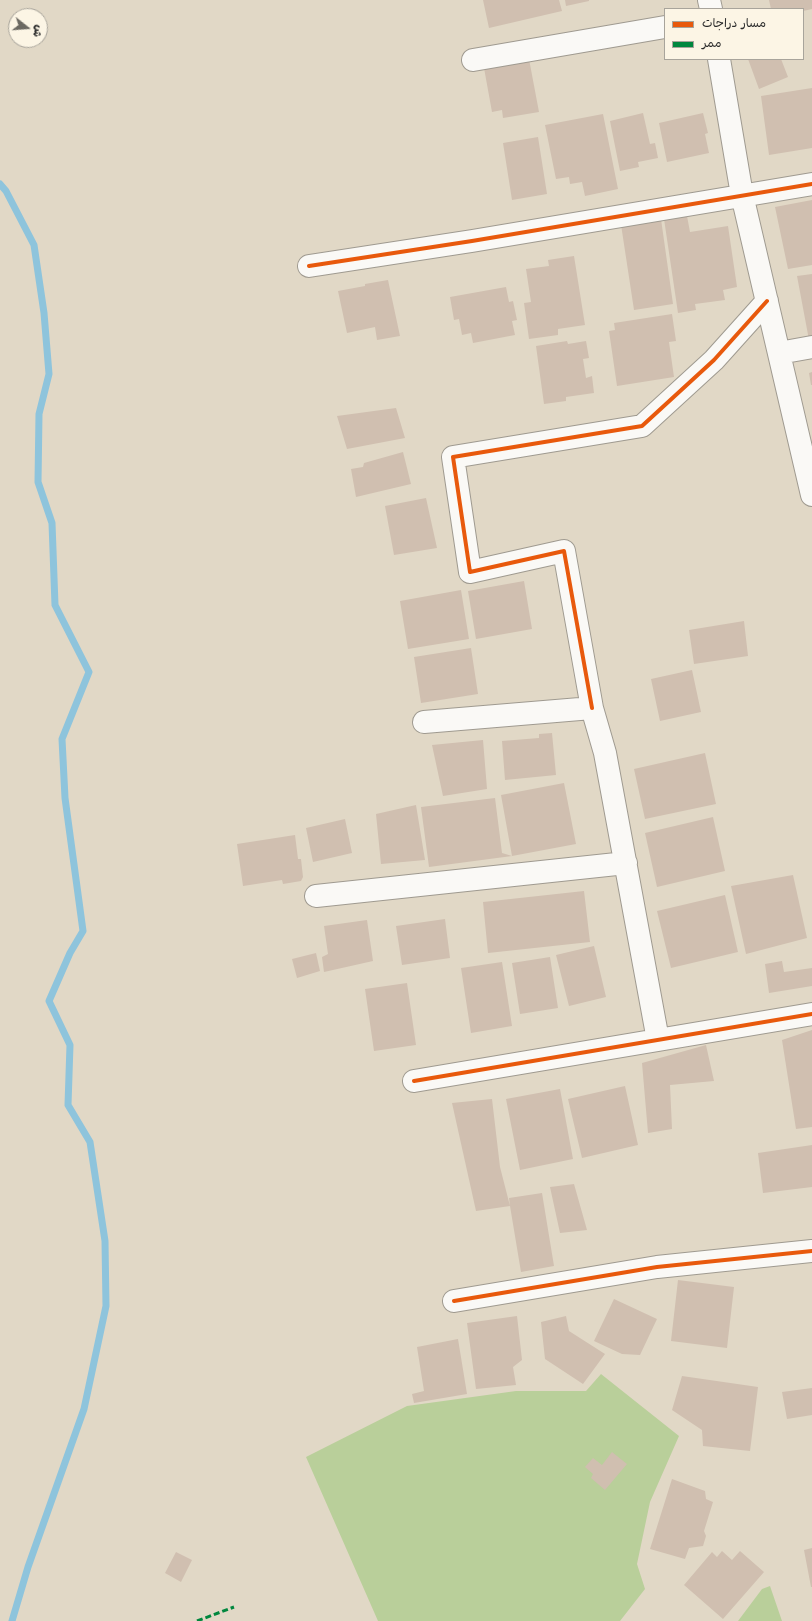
<!DOCTYPE html>
<html>
<head>
<meta charset="utf-8">
<style>
	body { margin:0 }
	#map { position:relative; width:812px; height:1621px; overflow:hidden; background:#e1d8c6; font-family:Mali,"Playpen Sans Arabic",sans-serif }
	canvas { display:block }
	.legend { position:absolute; left:664px; top:8px; width:140px; height:52px; box-sizing:border-box; background:#fcf5e5; border:1px solid #a8a49b; margin:0; padding:5px 7px; list-style:none; font-size:12px; color:#2b2b2b }
	.legend li { display:flex; align-items:center; gap:8px; height:20px }
	.legend b { width:20px; border:1px solid #a8a49b }
	.north { position:absolute; left:8px; top:8px; width:40px; height:40px; box-sizing:border-box; background:#fcf5e5; border:1px solid #a8a49b; border-radius:50%; rotate:107deg; font-size:11px; font-weight:700; line-height:16px; text-align:center; color:#2b2b2b }
	.north::after { content:''; display:block; margin:auto; width:14px; height:18px; background:#6b6861; clip-path:polygon(50% 0,100% 100%,50% 72%,0 100%) }
</style>
</head>
<body>
<div id="map">
<canvas width="812" height="1621"></canvas>
<ul class="legend">
<li><b style="height:5px;background:#e8590c"></b>مسار دراجات</li>
<li><b style="height:5px;background:#00873e"></b>ممر</li>
</ul>
<div class="north">ش</div>
</div>
<script>
const ctx = document.querySelector('canvas').getContext('2d');
ctx.lineJoin = 'round';
function fillPath(path, color) { ctx.fillStyle = color; ctx.fill(path, 'evenodd'); }
const poly = rows => new Path2D(rows.map(r => 'M' + r).join(''));
function strokePath(path, color, width, dash) { ctx.strokeStyle = color; ctx.lineWidth = width; ctx.lineCap = dash ? 'butt' : 'round'; ctx.setLineDash(dash || []); ctx.stroke(path); }
const green = poly([
	[601,1374,679,1436,650,1502,637,1564,645,1589,620,1621,378,1621,306,1457,407,1406,516,1391,586,1391],
	[770,1586,782,1621,738,1621,762,1589]
]);
const stream = poly([
	[0,184,6,191,34,245,44,313,49,374,39,414,38,482,52,523,55,605,89,672,62,739,65,798,83,931,70,953,49,1001,70,1045,68,1105,90,1142,105,1241,106,1306,84,1409,28,1567,12,1621]
]);
const building = poly([
	[483,0,559,0,562,11,489,28],
	[565,0,589,0,589,1,566,6],
	[769,0,812,0,812,9,803,11,803,9,771,9],
	[529,59,539,112,503,118,502,110,492,112,484,68],
	[748,59,781,59,788,77,759,89],
	[812,88,812,148,769,155,761,96],
	[643,113,650,144,655,143,658,158,638,162,639,167,620,171,610,121],
	[703,113,708,133,705,134,709,153,667,162,659,123],
	[603,114,618,189,585,196,582,182,570,184,569,177,556,179,545,125],
	[538,137,547,194,512,200,503,143],
	[812,200,812,265,788,269,775,207],
	[660,212,673,304,634,310,620,218],
	[687,216,690,232,728,226,737,287,723,290,725,300,695,304,696,310,678,313,664,219],
	[574,256,585,325,558,329,558,335,529,339,524,303,531,302,526,269,549,266,548,260],
	[812,274,812,340,809,340,797,276],
	[388,280,400,336,377,340,375,327,347,333,338,291,365,286,365,284],
	[506,287,509,302,513,301,517,320,512,321,515,335,473,343,471,333,462,335,459,319,454,320,450,297],
	[672,314,676,341,669,342,674,377,617,386,609,331,615,330,614,323],
	[567,341,568,344,586,341,589,358,583,359,586,378,592,376,594,393,566,397,566,401,544,404,536,346],
	[812,372,812,385,811,385,809,373],
	[396,408,405,438,347,449,337,416],
	[403,452,411,484,356,497,351,469,363,467,364,463],
	[426,498,437,548,394,555,385,506],
	[524,581,532,629,476,639,468,591],
	[461,590,469,639,408,649,400,601],
	[744,621,748,656,694,664,689,630],
	[471,648,478,694,421,703,414,657],
	[692,670,701,712,660,721,651,679],
	[552,733,556,775,505,780,502,741,539,738,539,734],
	[483,740,487,789,443,796,432,745],
	[705,753,716,804,645,819,634,769],
	[564,783,576,844,512,856,501,795],
	[495,798,502,853,512,856,429,867,421,807],
	[416,805,425,860,381,864,376,814],
	[713,817,725,871,657,887,645,833],
	[345,819,352,853,313,862,306,828],
	[295,835,298,859,301,859,303,877,301,881,283,884,282,880,243,886,237,844],
	[793,875,807,938,746,954,731,886],
	[584,891,590,942,488,953,483,902],
	[725,895,738,952,671,968,657,911],
	[445,919,450,958,402,965,396,926],
	[367,920,373,961,324,972,322,957,328,954,324,926],
	[594,946,606,997,569,1006,556,955],
	[316,953,320,971,297,978,292,959],
	[550,957,558,1008,520,1014,512,963],
	[782,961,784,972,812,968,812,986,769,993,765,964],
	[502,962,512,1026,471,1033,461,968],
	[407,983,416,1045,374,1051,365,989],
	[812,1030,812,1127,796,1129,782,1040],
	[706,1045,714,1081,670,1085,672,1129,648,1133,642,1063],
	[625,1086,638,1145,582,1158,568,1099],
	[560,1089,573,1159,520,1170,506,1099],
	[492,1099,500,1167,510,1206,509,1198,542,1193,554,1266,521,1272,510,1206,476,1211,452,1103],
	[812,1145,812,1187,763,1193,758,1153],
	[574,1184,587,1230,560,1233,550,1187],
	[678,1280,734,1287,727,1348,671,1341],
	[614,1299,657,1319,640,1355,622,1354,594,1341],
	[517,1316,522,1360,513,1367,516,1385,476,1389,467,1323],
	[566,1316,569,1331,605,1354,583,1384,545,1359,541,1322],
	[458,1339,467,1394,414,1403,412,1394,424,1391,417,1347],
	[682,1376,758,1387,750,1451,703,1446,702,1430,672,1410],
	[812,1388,812,1415,787,1419,782,1392],
	[612,1452,627,1464,605,1490,591,1478,593,1474,585,1467,593,1458,602,1465],
	[672,1479,705,1491,706,1499,713,1502,704,1531,706,1536,703,1546,689,1548,685,1559,650,1549],
	[812,1548,812,1587,811,1587,804,1550],
	[722,1551,732,1560,740,1551,764,1572,723,1619,684,1585,712,1552,717,1557],
	[176,1552,192,1560,181,1582,165,1573]
]);
const minor = poly([
	[709,0,711,9],
	[719,59,742,195,812,495],
	[473,60,665,27],
	[309,266,472,241,812,184],
	[779,353,812,347],
	[592,708,564,551,470,572,453,457,642,426,714,360,767,301],
	[424,722,592,708,605,753,658,1040],
	[316,896,626,863],
	[414,1081,812,1014],
	[454,1301,657,1267,812,1251]
]);
const quiet = poly([
	[197,1621,234,1607]
]);
const cycleway = poly([
	[309,266,472,241,812,184],
	[592,708,564,551,470,572,453,457,642,426,714,360,767,301],
	[414,1081,812,1014],
	[454,1301,657,1267,812,1251]
]);
fillPath(green, '#b9cf9a');
strokePath(stream, '#8ec4dc', 7);
fillPath(building, '#d0bfb0');
strokePath(minor, '#9f9a90', 24);
strokePath(minor, '#faf9f6', 22);
strokePath(quiet, '#00873e', 3, [6, 3]);
strokePath(cycleway, '#e8590c', 4);
</script>
</body>
</html>
